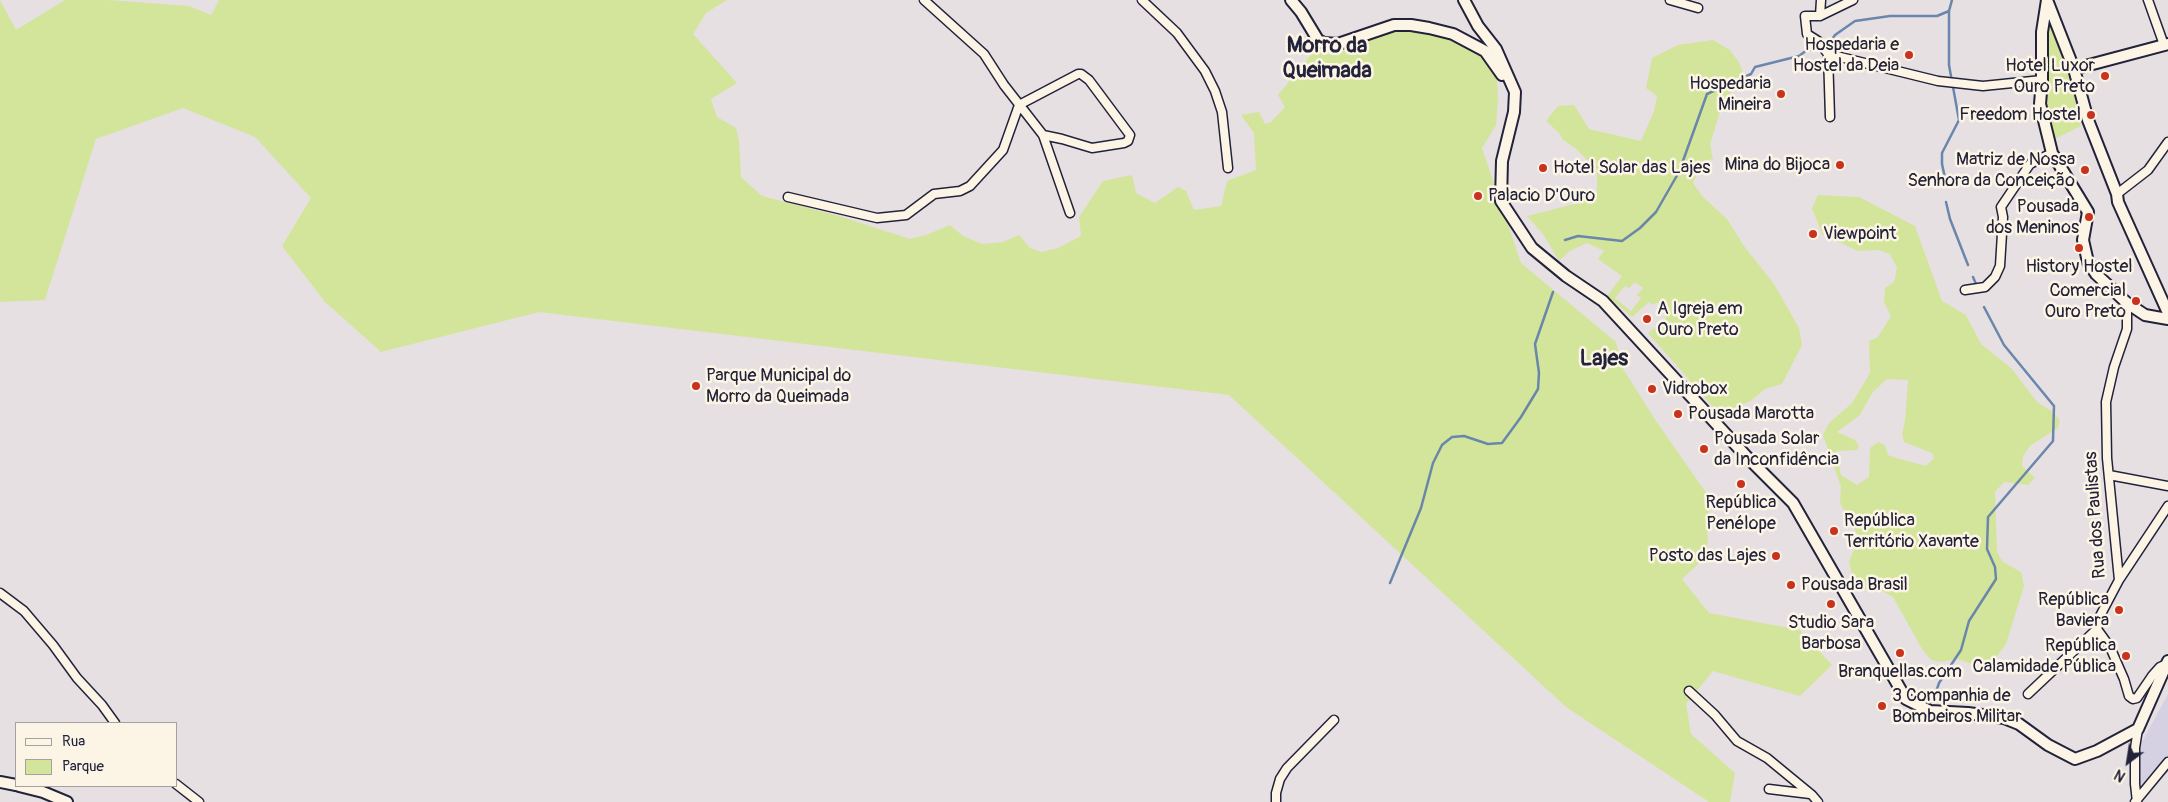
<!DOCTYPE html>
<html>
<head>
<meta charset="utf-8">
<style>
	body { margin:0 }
	#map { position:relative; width:2168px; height:802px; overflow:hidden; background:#e6e0e3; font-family:Pangolin,sans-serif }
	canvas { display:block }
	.legend { position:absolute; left:15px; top:722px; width:162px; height:65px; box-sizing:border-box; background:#fcf5e5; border:1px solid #a5a1a1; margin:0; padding:6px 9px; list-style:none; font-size:15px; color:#22223b }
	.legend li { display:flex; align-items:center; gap:10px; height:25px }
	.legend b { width:25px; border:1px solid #a5a1a1 }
	.north { position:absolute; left:2103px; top:737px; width:50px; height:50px; -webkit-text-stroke:4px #fcf5e5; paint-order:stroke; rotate:211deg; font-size:14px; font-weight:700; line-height:20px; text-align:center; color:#22223b }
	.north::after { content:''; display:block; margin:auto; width:18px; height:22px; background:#22223b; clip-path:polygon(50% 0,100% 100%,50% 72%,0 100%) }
</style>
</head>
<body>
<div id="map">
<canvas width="2168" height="802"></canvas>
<ul class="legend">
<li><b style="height:6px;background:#fcf5e5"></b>Rua</li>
<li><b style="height:14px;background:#d3e59a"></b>Parque</li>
</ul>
<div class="north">N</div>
</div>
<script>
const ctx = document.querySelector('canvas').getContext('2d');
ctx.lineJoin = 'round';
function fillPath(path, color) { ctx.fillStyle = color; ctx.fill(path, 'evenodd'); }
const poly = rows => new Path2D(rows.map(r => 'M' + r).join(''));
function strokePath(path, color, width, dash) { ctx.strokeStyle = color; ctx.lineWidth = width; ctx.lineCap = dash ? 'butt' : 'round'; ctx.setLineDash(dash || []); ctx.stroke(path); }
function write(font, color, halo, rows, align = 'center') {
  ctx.font = font + ' Pangolin,sans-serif'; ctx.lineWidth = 5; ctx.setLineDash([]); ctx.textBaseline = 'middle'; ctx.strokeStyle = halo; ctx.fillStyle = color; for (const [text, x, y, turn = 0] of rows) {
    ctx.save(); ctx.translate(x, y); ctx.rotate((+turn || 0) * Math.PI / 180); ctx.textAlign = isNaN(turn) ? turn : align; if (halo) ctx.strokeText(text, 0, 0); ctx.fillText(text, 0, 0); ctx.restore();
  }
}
const built = poly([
	[2168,694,2168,756,2139,793,2138,749]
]);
const green = poly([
	[0,0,16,30,65,0,108,0,189,6,211,15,219,0,727,0,706,13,693,34,737,83,711,99,717,117,736,128,739,140,741,177,762,196,839,216,910,239,926,235,950,225,963,236,982,244,1003,242,1019,235,1030,248,1042,252,1058,248,1081,236,1079,217,1103,181,1132,175,1136,193,1155,203,1178,187,1186,191,1194,210,1221,206,1227,181,1256,170,1254,133,1241,115,1259,112,1265,124,1271,122,1285,107,1278,95,1314,51,1332,55,1393,31,1415,29,1462,42,1484,56,1497,78,1498,101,1496,125,1482,148,1521,263,1616,342,1622,367,1656,421,1714,504,1707,516,1708,555,1682,579,1709,613,1800,630,1832,665,1800,696,1713,671,1686,704,1691,734,1735,773,1730,802,1709,802,1566,707,1229,395,539,312,381,352,325,302,282,246,311,198,255,137,183,108,96,139,45,300,0,302],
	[2048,17,2052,20,2069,70,2081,126,2053,140,2045,121,2042,84],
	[1713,40,1730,50,1740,64,1744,76,1727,97,1721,109,1710,144,1713,159,1704,161,1693,183,1702,196,1727,219,1744,246,1774,284,1799,328,1802,345,1782,384,1765,389,1751,401,1730,410,1713,407,1648,333,1666,318,1657,302,1653,305,1649,302,1632,317,1607,296,1622,276,1598,259,1604,251,1587,243,1570,251,1559,261,1543,234,1527,216,1594,199,1597,193,1597,170,1575,148,1563,140,1559,133,1546,121,1558,106,1574,105,1589,129,1641,141,1654,111,1657,96,1646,88,1652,58,1678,45],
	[1635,282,1643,288,1637,295,1641,298,1631,311,1615,298,1625,286,1629,288],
	[1818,195,1859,197,1915,226,1942,301,1966,315,1981,344,2012,369,2037,402,2053,412,2060,420,2058,428,2031,445,2023,456,2022,466,2035,478,2028,485,2004,482,1995,492,1997,552,2003,562,2021,572,2024,586,2006,644,1995,659,1986,663,1975,665,1957,659,1941,662,1931,660,1922,649,1893,597,1879,589,1862,589,1853,578,1849,562,1859,537,1840,503,1841,487,1823,435,1829,423,1852,403,1870,373,1869,341,1878,337,1891,316,1884,302,1885,288,1894,282,1897,268,1890,254,1878,250,1858,251,1822,234,1812,208],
	[1887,379,1908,380,1905,421,1902,434,1904,442,1932,453,1934,458,1926,466,1896,458,1888,455,1885,445,1878,442,1870,448,1869,477,1857,485,1841,475,1836,451,1857,450,1859,446,1855,440,1837,432,1860,415,1872,393]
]);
const stream = poly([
	[1825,46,1828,46,1835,35,1855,21,1890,16,1937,16,1949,11],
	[1945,178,1942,164,1942,153,1959,120,1949,65,1949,11,1952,0],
	[1946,202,1950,219,1968,265],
	[1565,240,1578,236,1622,241,1640,228,1656,212,1679,172,1707,94,1751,74,1755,67,1799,56,1807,50,1820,47],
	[1973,277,1976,284],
	[1390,583,1421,508,1433,463,1442,445,1452,437,1464,436,1488,444,1502,443,1521,417,1538,389,1539,373,1535,344,1553,292],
	[1930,702,1935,695,1939,683,1961,650,1969,621,1996,579,1995,567,1987,549,1988,517,2053,441,2054,406,2004,345,1984,307]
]);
const street = poly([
	[924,0,984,54,1004,85,1043,135,1070,213],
	[1142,0,1177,33,1205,71,1215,91,1222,112,1228,168],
	[1670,0,1698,8],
	[1821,0,1820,16,1805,16,1807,34,1818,41,1828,54,1938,81,1983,86,2042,80],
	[2148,0,2164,45],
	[1820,16,1853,0],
	[1828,54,1830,117],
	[2117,194,2148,170,2168,142],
	[788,197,877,218,906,215,934,194,960,191,970,186,1003,150,1019,105,1078,74,1081,74,1089,80,1130,135,1128,141,1124,143,1092,148,1062,139,1043,135],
	[1965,290,1985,287,1995,277,2000,266,2003,217,2001,207,2030,164,2052,153],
	[2109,475,2168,486],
	[2119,580,2168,506],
	[0,593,24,611,53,645,77,678,102,705,115,723],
	[2097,629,2110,647,2124,679,2129,696,2133,699,2137,698,2152,676,2160,667,2167,664],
	[1689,691,1715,715,1737,741,1767,758,1812,795,1818,802],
	[2028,694,2097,629,2100,616,2119,580,2107,458,2106,402,2114,367,2127,329,2127,303],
	[176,784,199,802],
	[1769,789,1810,794],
	[1276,802,1276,793,1280,779,1287,768,1334,720],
	[2135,802,2168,762],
	[2137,802,2135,784,2135,748,2138,729]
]);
const secondary = poly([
	[1291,0,1301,12,1318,40,1324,43,1338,44,1394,25,1411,25,1429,28,1453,34,1485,51,1502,75],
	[1464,0,1478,26,1496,49,1515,92,1514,112,1502,161,1501,201,1532,248,1566,276,1603,301,1746,456,1793,503,1906,699,1930,711,1968,713,2004,718,2019,724,2048,745,2075,759,2097,751,2138,729,2168,661],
	[2047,0,2042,32,2042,80,2040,104,2052,153,2088,212,2083,240,2088,262,2096,274,2127,303,2145,315,2168,319],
	[2047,0,2074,69,2088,120,2117,194,2118,202,2168,313],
	[2074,69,2168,44],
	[0,782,16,785],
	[19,786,43,792,67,802]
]);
const markers = [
	[1909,55,5,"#c8321e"],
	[2105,76,5,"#c8321e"],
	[1781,94,5,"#c8321e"],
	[2091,115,5,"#c8321e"],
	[1840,165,5,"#c8321e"],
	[1543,168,5,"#c8321e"],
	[2085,170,5,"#c8321e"],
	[1478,196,5,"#c8321e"],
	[2089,217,5,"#c8321e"],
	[1813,234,5,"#c8321e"],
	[2079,248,5,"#c8321e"],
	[2136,301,5,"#c8321e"],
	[1647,319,5,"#c8321e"],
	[696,386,5,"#c8321e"],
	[1652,389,5,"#c8321e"],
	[1678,414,5,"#c8321e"],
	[1704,449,5,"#c8321e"],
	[1741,484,5,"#c8321e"],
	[1834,531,5,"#c8321e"],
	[1776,556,5,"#c8321e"],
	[1791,585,5,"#c8321e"],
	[1831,604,5,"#c8321e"],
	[2119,610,5,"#c8321e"],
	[1900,653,5,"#c8321e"],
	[2126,656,5,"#c8321e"],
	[1882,706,5,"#c8321e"]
];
const poiNames = [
	["Hospedaria e",1899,45],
	["Hostel da Deia",1899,66],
	["Hotel Luxor",2095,66],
	["Ouro Preto",2095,87],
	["Hospedaria",1771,84],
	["Mineira",1771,105],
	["Freedom Hostel",2081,115],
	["Matriz de Nossa",2075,160],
	["Senhora da Conceição",2075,181],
	["Mina do Bijoca",1830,165],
	["Hotel Solar das Lajes",1553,168,"left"],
	["Palacio D'Ouro",1488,196,"left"],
	["Pousada",2079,207],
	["dos Meninos",2079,228],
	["Viewpoint",1823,234,"left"],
	["History Hostel",2079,267,"center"],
	["Comercial",2126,291],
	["Ouro Preto",2126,312],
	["A Igreja em",1657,309,"left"],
	["Ouro Preto",1657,330,"left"],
	["Parque Municipal do",706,376,"left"],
	["Morro da Queimada",706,397,"left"],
	["Vidrobox",1662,389,"left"],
	["Pousada Marotta",1688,414,"left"],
	["Pousada Solar",1714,439,"left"],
	["da Inconfidência",1714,460,"left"],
	["República",1741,503,"center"],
	["Penélope",1741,524,"center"],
	["República",1844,521,"left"],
	["Território Xavante",1844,542,"left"],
	["Posto das Lajes",1766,556],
	["Pousada Brasil",1801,585,"left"],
	["República",2109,600],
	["Baviera",2109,621],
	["Studio Sara",1831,623,"center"],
	["Barbosa",1831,644,"center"],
	["República",2116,646],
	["Calamidade Pública",2116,667],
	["Branquellas.com",1900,672,"center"],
	["3 Companhia de",1892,696,"left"],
	["Bombeiros Militar",1892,717,"left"]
];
const streetNames = [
	["Rua dos Paulistas",2096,515,-94]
];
const districtNames = [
	["Morro da",1327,46],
	["Queimada",1327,71],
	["Lajes",1604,359]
];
fillPath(built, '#d6d1e2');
fillPath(green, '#d3e59a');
strokePath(stream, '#6a87ab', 2.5);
strokePath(street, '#22223b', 11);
strokePath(secondary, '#22223b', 14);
strokePath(street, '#fcf5e5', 8);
strokePath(secondary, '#fcf5e5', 10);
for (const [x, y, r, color] of markers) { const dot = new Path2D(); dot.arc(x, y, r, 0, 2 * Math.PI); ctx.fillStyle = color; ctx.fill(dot); strokePath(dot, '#fcf5e5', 2); }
write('18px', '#22223b', '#fcf5e5', poiNames, 'right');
write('18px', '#22223b', '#fcf5e5', streetNames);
write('bold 22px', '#22223b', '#fcf5e5', districtNames);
</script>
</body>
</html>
